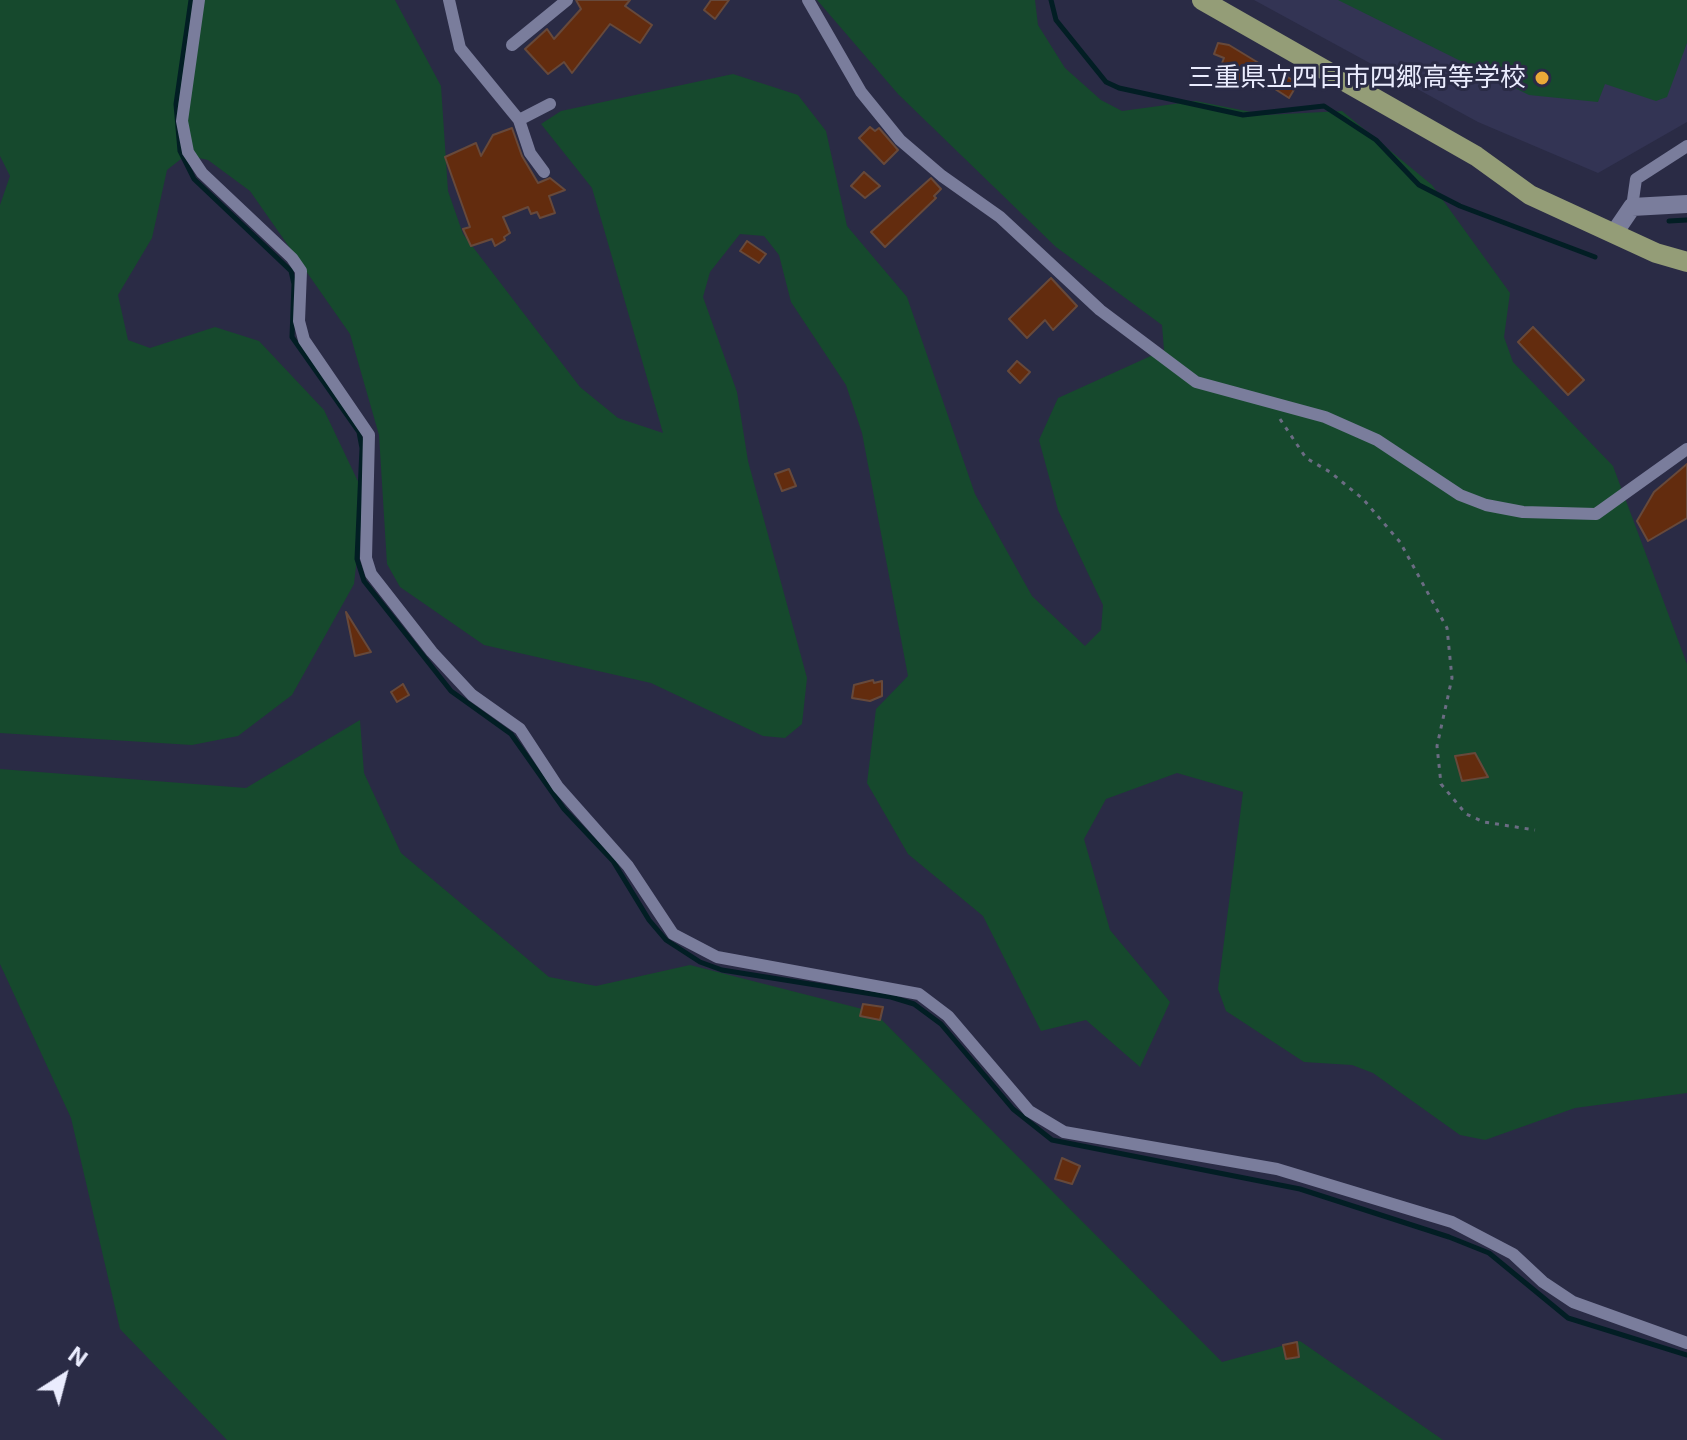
<!DOCTYPE html>
<html>
<head>
<meta charset="utf-8">
<style>
	body { margin:0 }
	#map { position:relative; width:1687px; height:1440px; overflow:hidden; background:#2a2b45; font-family:Inter,sans-serif }
	canvas { display:block }
	.north { position:absolute; left:24px; top:1336px; width:80px; height:80px; -webkit-text-stroke:6px #2a2b45; paint-order:stroke; rotate:36deg; font-size:22px; font-weight:700; line-height:32px; text-align:center; color:#eaecfe }
	.north::after { content:''; display:block; margin:auto; width:28px; height:36px; background:#eaecfe; clip-path:polygon(50% 0,100% 100%,50% 72%,0 100%) }
</style>
</head>
<body>
<div id="map">
<canvas width="1687" height="1440"></canvas>
<div class="north">N</div>
</div>
<script>
const ctx = document.querySelector('canvas').getContext('2d');
ctx.lineJoin = 'round';
function fillPath(path, color) { ctx.fillStyle = color; ctx.fill(path, 'evenodd'); }
const poly = rows => new Path2D(rows.map(r => 'M' + r).join(''));
function strokePath(path, color, width, dash) { ctx.strokeStyle = color; ctx.lineWidth = width; ctx.lineCap = dash ? 'butt' : 'round'; ctx.setLineDash(dash || []); ctx.stroke(path); }
function write(font, color, halo, rows, align = 'center') {
  ctx.font = font + ' Inter,"Noto Sans JP",sans-serif'; ctx.lineWidth = 6; ctx.setLineDash([]); ctx.textBaseline = 'middle'; ctx.strokeStyle = halo; ctx.fillStyle = color; for (const [text, x, y, turn = 0] of rows) {
    ctx.save(); ctx.translate(x, y); ctx.rotate((+turn || 0) * Math.PI / 180); ctx.textAlign = isNaN(turn) ? turn : align; if (halo) ctx.strokeText(text, 0, 0); ctx.fillText(text, 0, 0); ctx.restore();
  }
}
const built = poly([
	[1254,0,1687,0,1687,122,1598,173,1478,122]
]);
const green = poly([
	[0,0,395,0,441,86,448,191,463,234,580,387,618,418,663,433,592,188,541,124,561,111,733,74,798,95,826,131,847,226,907,297,975,494,1032,596,1085,646,1101,630,1103,605,1058,510,1039,440,1058,398,1164,350,1162,325,1056,247,898,94,817,0,1035,0,1038,25,1065,68,1101,100,1122,111,1196,101,1266,115,1342,111,1432,185,1510,293,1504,337,1513,362,1613,466,1687,664,1687,1093,1575,1108,1485,1140,1460,1135,1373,1073,1352,1065,1304,1062,1226,1011,1218,989,1243,792,1177,773,1106,799,1084,839,1110,930,1170,1002,1140,1067,1086,1020,1041,1031,983,916,908,854,867,783,876,709,908,676,862,433,846,385,791,302,779,255,764,236,740,234,710,272,703,297,737,392,748,461,807,678,802,724,785,738,763,736,651,683,484,645,400,587,387,564,379,435,350,334,250,191,208,160,186,155,167,170,152,238,118,295,128,340,150,348,215,327,259,341,324,410,364,494,354,584,292,695,238,736,192,745,0,733,0,205,10,176,0,156],
	[1338,0,1687,0,1687,43,1667,97,1656,101,1605,84,1598,102,1529,95],
	[360,720,364,773,401,853,549,977,596,986,690,965,874,1012,1222,1362,1300,1341,1443,1440,227,1440,120,1329,71,1118,0,964,0,769,246,788]
]);
const stream = poly([
	[191,0,176,104,180,151,194,179,291,271,294,284,292,337,359,432,362,448,357,559,364,581,451,691,511,734,564,809,613,861,649,920,666,940,700,962,722,970,891,997,914,1004,941,1024,1013,1109,1052,1140,1300,1189,1449,1237,1489,1253,1568,1318,1687,1355],
	[1051,0,1056,20,1106,82,1119,88,1243,115,1324,106,1376,140,1419,185,1460,206,1595,257],
	[1669,221,1687,220]
]);
const building = poly([
	[576,0,630,0,625,6,652,25,640,43,610,24,572,73,564,62,548,74,525,49,547,29,554,39,581,9,576,0],
	[711,0,729,0,715,19,704,10,711,0],
	[1218,43,1229,45,1262,65,1251,86,1227,76,1228,72,1220,68,1224,58,1214,54,1218,43],
	[1284,75,1298,83,1289,98,1275,89,1284,75],
	[870,127,875,131,879,128,898,150,884,164,859,138,870,127],
	[512,128,522,156,538,183,550,178,565,190,549,196,555,213,540,218,537,212,531,214,528,207,503,217,510,233,504,237,505,240,495,246,492,239,471,246,463,229,470,227,445,157,476,143,481,156,493,135,512,128],
	[864,172,880,186,865,198,851,186,864,172],
	[931,178,941,189,934,196,936,198,885,247,871,232,931,178],
	[747,241,766,254,759,263,740,251,747,241],
	[1051,278,1077,306,1053,330,1045,320,1027,338,1009,319,1051,278],
	[1533,327,1584,380,1568,395,1518,342,1533,327],
	[1017,361,1030,372,1020,383,1008,371,1017,361],
	[1687,464,1687,518,1648,541,1637,521,1654,492,1687,464],
	[789,469,796,486,782,491,775,474,789,469],
	[346,612,371,652,355,656,346,612],
	[873,680,874,683,882,681,882,696,870,701,852,698,854,685,873,680],
	[403,684,409,695,397,702,391,692,403,684],
	[1475,753,1488,777,1462,781,1455,756,1475,753],
	[863,1004,883,1007,880,1020,860,1016,863,1004],
	[1062,1158,1080,1166,1072,1184,1055,1179,1062,1158],
	[1297,1342,1299,1357,1286,1359,1283,1345,1297,1342]
]);
const path = poly([
	[1280,419,1306,458,1330,472,1363,499,1400,542,1447,628,1452,678,1437,746,1441,784,1466,814,1484,822,1535,830]
]);
const street = poly([
	[199,0,182,121,188,152,202,173,292,258,301,271,299,321,304,340,369,435,366,558,371,574,432,652,472,695,520,729,558,787,628,866,673,934,717,957,919,994,948,1016,1029,1111,1064,1132,1277,1169,1452,1222,1513,1254,1543,1282,1573,1302,1687,1343],
	[449,0,460,48,519,120,530,153,544,172],
	[808,0,861,92,900,140,942,176,1000,217,1100,310,1196,382,1325,417,1377,440,1460,495,1486,505,1523,512,1596,514,1687,449],
	[512,45,567,0],
	[519,120,550,104],
	[1632,207,1636,179,1687,146]
]);
const secondary = poly([
	[1615,232,1632,207,1687,204]
]);
const primary = poly([
	[1202,0,1476,156,1530,195,1656,253,1687,262]
]);
const markers = [
	[1542,78,8,"#eaaa38"]
];
const poiNames = [
	["三重県立四日市四郷高等学校",1526,78]
];
fillPath(built, '#333454');
fillPath(green, '#16492d');
strokePath(stream, '#021e24', 5);
fillPath(building, '#632c0e');
strokePath(building, '#67493b', 2);
strokePath(path, '#6b6c83', 3, [4, 6]);
strokePath(street, '#7a7d9c', 12);
strokePath(secondary, '#7a7d9c', 18);
strokePath(primary, '#949d77', 20);
for (const [x, y, r, color] of markers) { const dot = new Path2D(); dot.arc(x, y, r, 0, 2 * Math.PI); ctx.fillStyle = color; ctx.fill(dot); strokePath(dot, '#2a2b45', 3); }
write('26px', '#eaecfe', '#2a2b45', poiNames, 'right');
</script>
</body>
</html>
